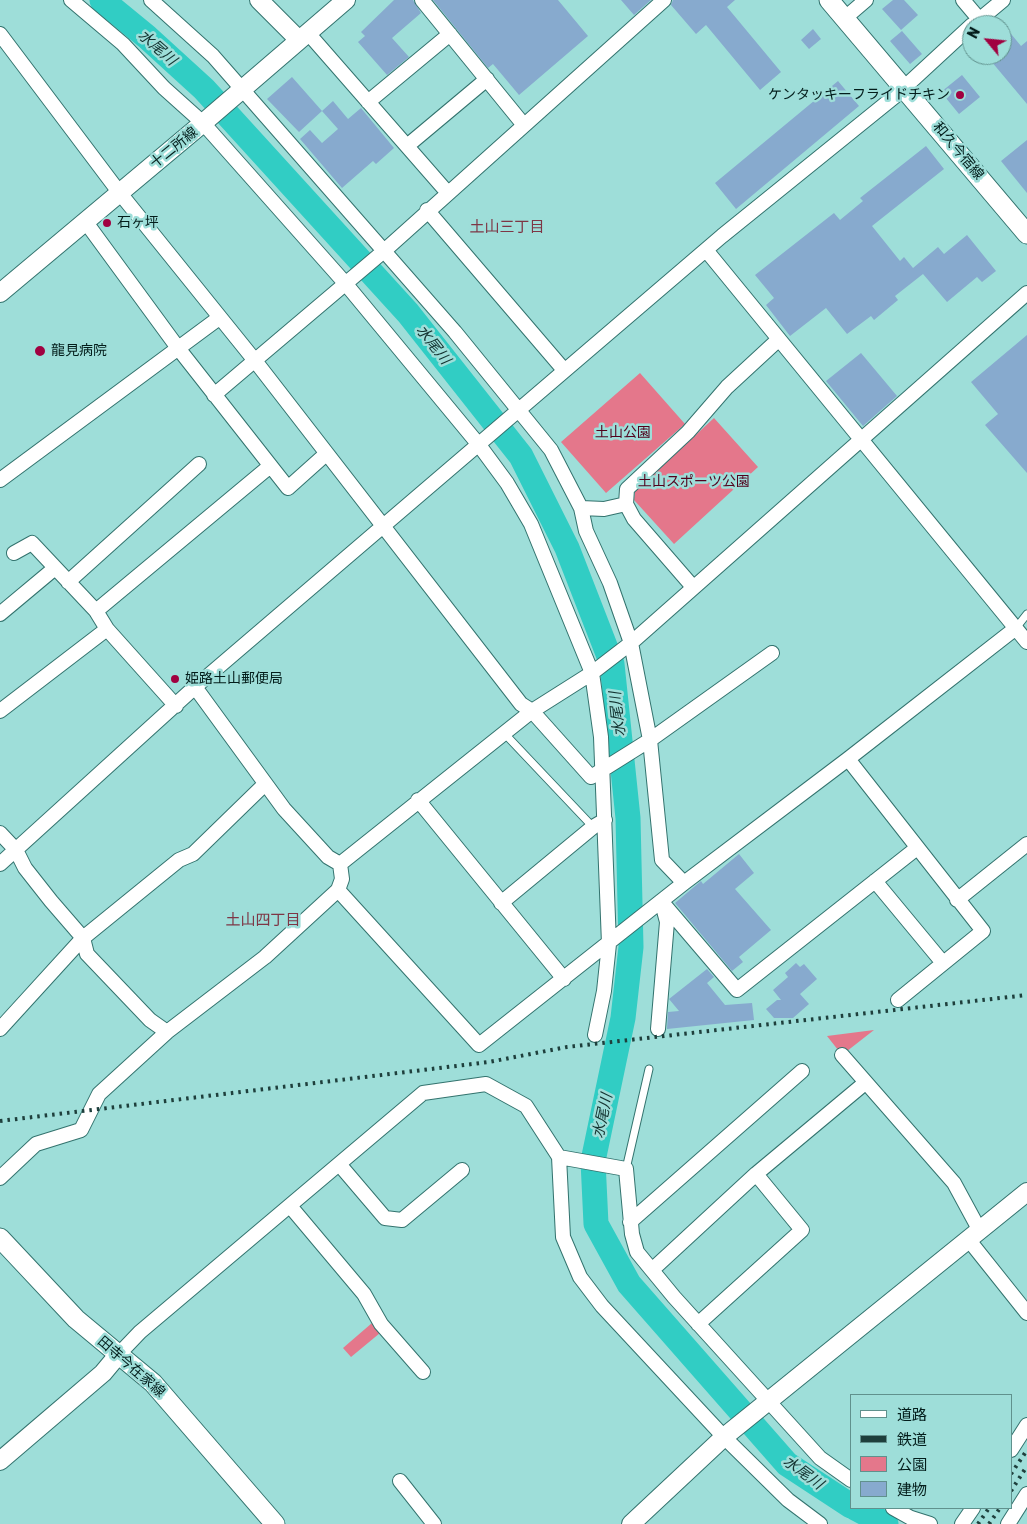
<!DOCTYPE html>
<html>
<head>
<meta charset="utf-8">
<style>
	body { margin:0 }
	#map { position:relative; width:1027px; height:1524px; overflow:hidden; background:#9eded9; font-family:Rubik,"Noto Sans JP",sans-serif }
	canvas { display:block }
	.legend { position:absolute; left:850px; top:1394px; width:162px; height:115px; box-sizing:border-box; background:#9eded9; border:1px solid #60918d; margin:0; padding:6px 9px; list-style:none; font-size:15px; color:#031d1b }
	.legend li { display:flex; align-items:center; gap:10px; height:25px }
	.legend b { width:25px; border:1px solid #60918d }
	.north { position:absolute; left:962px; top:15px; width:50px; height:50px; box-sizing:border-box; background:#9eded9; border:1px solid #60918d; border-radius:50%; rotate:298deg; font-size:14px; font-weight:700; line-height:20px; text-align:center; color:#031d1b }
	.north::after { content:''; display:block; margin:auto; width:18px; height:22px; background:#a00140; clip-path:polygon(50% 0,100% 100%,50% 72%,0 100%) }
</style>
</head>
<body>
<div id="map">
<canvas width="1027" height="1524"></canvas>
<ul class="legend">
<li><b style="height:6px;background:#fff"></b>道路</li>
<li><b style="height:6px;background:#1e3f3c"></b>鉄道</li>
<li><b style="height:14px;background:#e4778b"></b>公園</li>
<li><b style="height:14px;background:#87aace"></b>建物</li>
</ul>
<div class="north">N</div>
</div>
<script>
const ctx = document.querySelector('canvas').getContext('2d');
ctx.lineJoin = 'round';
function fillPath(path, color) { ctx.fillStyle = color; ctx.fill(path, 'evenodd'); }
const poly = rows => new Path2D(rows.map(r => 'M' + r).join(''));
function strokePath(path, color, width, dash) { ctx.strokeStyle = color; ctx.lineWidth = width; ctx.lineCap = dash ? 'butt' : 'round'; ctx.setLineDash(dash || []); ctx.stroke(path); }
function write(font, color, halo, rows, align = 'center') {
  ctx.font = font + ' Rubik,"Noto Sans JP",sans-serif'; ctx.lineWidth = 5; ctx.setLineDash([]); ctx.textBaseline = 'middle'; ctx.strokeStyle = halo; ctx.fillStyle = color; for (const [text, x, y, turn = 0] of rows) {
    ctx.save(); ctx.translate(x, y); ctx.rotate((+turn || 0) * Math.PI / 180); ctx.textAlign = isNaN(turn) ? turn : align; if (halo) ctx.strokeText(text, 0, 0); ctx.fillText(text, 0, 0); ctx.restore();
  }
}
const green = poly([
	[640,373,685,424,606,493,561,442],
	[714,418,758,467,674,544,634,500,635,491],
	[874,1030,842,1055,827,1036],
	[372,1323,380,1333,351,1357,343,1348]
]);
const river = poly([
	[102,0,147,37,204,89,408,313,521,456,567,548,612,664,628,818,631,947,623,1018,593,1161,596,1224,629,1284,787,1464,851,1506],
	[855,1508,886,1524]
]);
const building = poly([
	[394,0,413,0,421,13,392,38,409,57,387,75,358,42,365,36,361,32],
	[433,0,558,0,588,36,519,95,493,64,488,68],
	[621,0,651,0,634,15],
	[673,0,735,0,727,7,781,72,760,90,706,25,696,34,671,5],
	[893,0,904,0,918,15,901,30,882,9],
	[1002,23,1021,46,1027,41,1027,104,986,55,1002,55],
	[813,29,821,39,809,49,801,40],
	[902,31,922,54,910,64,890,41],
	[962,75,980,97,959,114,941,92],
	[292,77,322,111,299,132,267,99],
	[838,81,859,106,736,209,715,183],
	[333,101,348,119,361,108,394,148,376,164,373,161,342,188,300,139,310,130,322,143,338,129,322,111],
	[1027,140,1027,193,1001,161],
	[926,146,944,169,872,226,900,261,904,257,913,268,938,247,944,254,967,235,996,271,982,282,977,277,947,302,923,274,895,296,898,300,874,320,871,316,847,334,826,308,790,336,766,305,774,298,755,275,834,213,840,220,863,201,860,198],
	[1027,335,1027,473,985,425,998,414,971,382],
	[861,353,897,396,863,426,826,381],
	[739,854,754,873,735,889,771,930,739,957,743,962,732,971,675,903,701,881,703,884],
	[796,963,800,967,804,964,817,979,800,994,809,1004,793,1018,774,1018,766,1009,777,1000,781,1000,773,990,788,977,785,973],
	[707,969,714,977,707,983,725,1005,752,1003,754,1020,667,1029,668,1012,679,1011,669,999]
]);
const service = poly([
	[1016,628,1027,614],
	[504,733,593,827],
	[626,1169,649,1069]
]);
const minor = poly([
	[71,0,123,44,164,88,203,123,345,283,479,445,507,483,531,524,592,673,601,737,609,944,604,991,595,1035],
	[151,0,213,56,455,332,551,450,581,508,586,531,610,583,631,643,650,740,662,860,684,883],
	[422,0,523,124],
	[963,0,979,19],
	[845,18,866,0],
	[973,25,1003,0],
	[308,33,447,192],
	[0,34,119,192,256,362,521,704,532,711,591,777,650,740,772,653],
	[368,102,450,34],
	[407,146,487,79],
	[427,210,564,370],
	[85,221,178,348,288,488,326,454],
	[706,250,1027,642],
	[214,395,384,251,664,0],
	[0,480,219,318],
	[581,508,604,509,626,504],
	[14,553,32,543,96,611,107,629,176,706],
	[68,582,199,464],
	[693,587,634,519,626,504,627,489,688,432,727,387,779,339],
	[96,611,269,467],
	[0,614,55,568],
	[195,687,284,809,328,857,340,864],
	[0,711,107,629],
	[848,759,983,931,898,1000],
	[418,800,564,979],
	[0,833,16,850,25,868,51,901,83,938,87,954,150,1020,167,1032],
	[0,864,195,687,722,236,894,97,972,25],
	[340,864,532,711,592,673,631,643,1027,293],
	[875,881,943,963],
	[338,890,479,1045,684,883,848,759,1016,628],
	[957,900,1027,844],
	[661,901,737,990,917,848],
	[501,903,593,827,605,820],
	[0,1029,83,938,179,860,193,854,265,784],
	[658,1029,667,922,663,907],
	[842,1055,954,1183,980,1231],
	[559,1157,626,1169,632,1234,637,1252,674,1297,820,1458,851,1480],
	[339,1164,385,1218,402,1220,462,1170],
	[0,1178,36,1144,81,1130,99,1094,167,1032,265,957,338,890,342,879,340,864],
	[290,1206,364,1294,381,1324,423,1372],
	[630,1222,802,1071],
	[968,1239,1027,1313],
	[652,1270,756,1174,865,1083],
	[698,1324,802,1230,756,1174],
	[118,1355,140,1332,423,1093,486,1084,526,1106,559,1157,563,1237,580,1277,602,1306,724,1437,788,1500,820,1524],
	[1011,1450,1027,1425],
	[400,1481,434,1524],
	[893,1508,911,1518,930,1524],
	[962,1524,973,1508],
	[1008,1524,1027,1494]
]);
const tertiary = poly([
	[259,0,299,40],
	[0,293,203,123,346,0],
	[0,1461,103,1373,118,1355],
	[631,1524,724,1437,1027,1192]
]);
const secondary = poly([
	[829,0,1027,234],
	[0,1238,76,1319,153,1383,275,1524]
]);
const rail = poly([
	[0,1121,489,1062,567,1047,1027,995],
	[1011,1474,1027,1450],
	[1011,1491,1027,1466],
	[978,1524,989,1508],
	[989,1524,1000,1508]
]);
const markers = [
	[960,95,5,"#a00140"],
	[107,223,5,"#a00140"],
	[40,351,6,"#a00140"],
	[175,679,5,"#a00140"]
];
const poiNames = [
	["ケンタッキーフライドチキン",950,95,"right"],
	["石ヶ坪",117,223],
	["龍見病院",51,351],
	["姫路土山郵便局",185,679]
];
const streetNames = [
	["十二所線",174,148,-39],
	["和久今宿線",958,151,50],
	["田寺今在家線",131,1367,41]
];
const parkNames = [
	["土山公園",623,433],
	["土山スポーツ公園",694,482]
];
const waterNames = [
	["水尾川",157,48,41],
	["水尾川",433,345,52],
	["水尾川",618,714,-96],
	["水尾川",603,1116,-78],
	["水尾川",803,1473,36]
];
const neighbourhoodNames = [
	["土山三丁目",507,228],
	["土山四丁目",263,921]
];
fillPath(green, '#e4778b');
strokePath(river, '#31cdc4', 25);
fillPath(building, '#87aace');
strokePath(service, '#33736e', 9);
strokePath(minor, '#33736e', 16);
strokePath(tertiary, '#33736e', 20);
strokePath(secondary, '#33736e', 21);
strokePath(service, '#fff', 7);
strokePath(minor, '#fff', 14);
strokePath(tertiary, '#fff', 18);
strokePath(secondary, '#fff', 19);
strokePath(rail, '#1e3f3c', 4, [2.5, 5]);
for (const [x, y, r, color] of markers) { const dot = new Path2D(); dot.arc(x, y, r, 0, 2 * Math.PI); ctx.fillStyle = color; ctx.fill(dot); strokePath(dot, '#9eded9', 2); }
write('14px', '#031d1b', '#9eded9', poiNames, 'left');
write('14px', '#031d1b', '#9eded9', streetNames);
write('14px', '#52021d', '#9eded9', parkNames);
write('italic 15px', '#133230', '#9eded9', waterNames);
write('15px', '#7e3645', '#9eded9', neighbourhoodNames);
</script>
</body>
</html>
